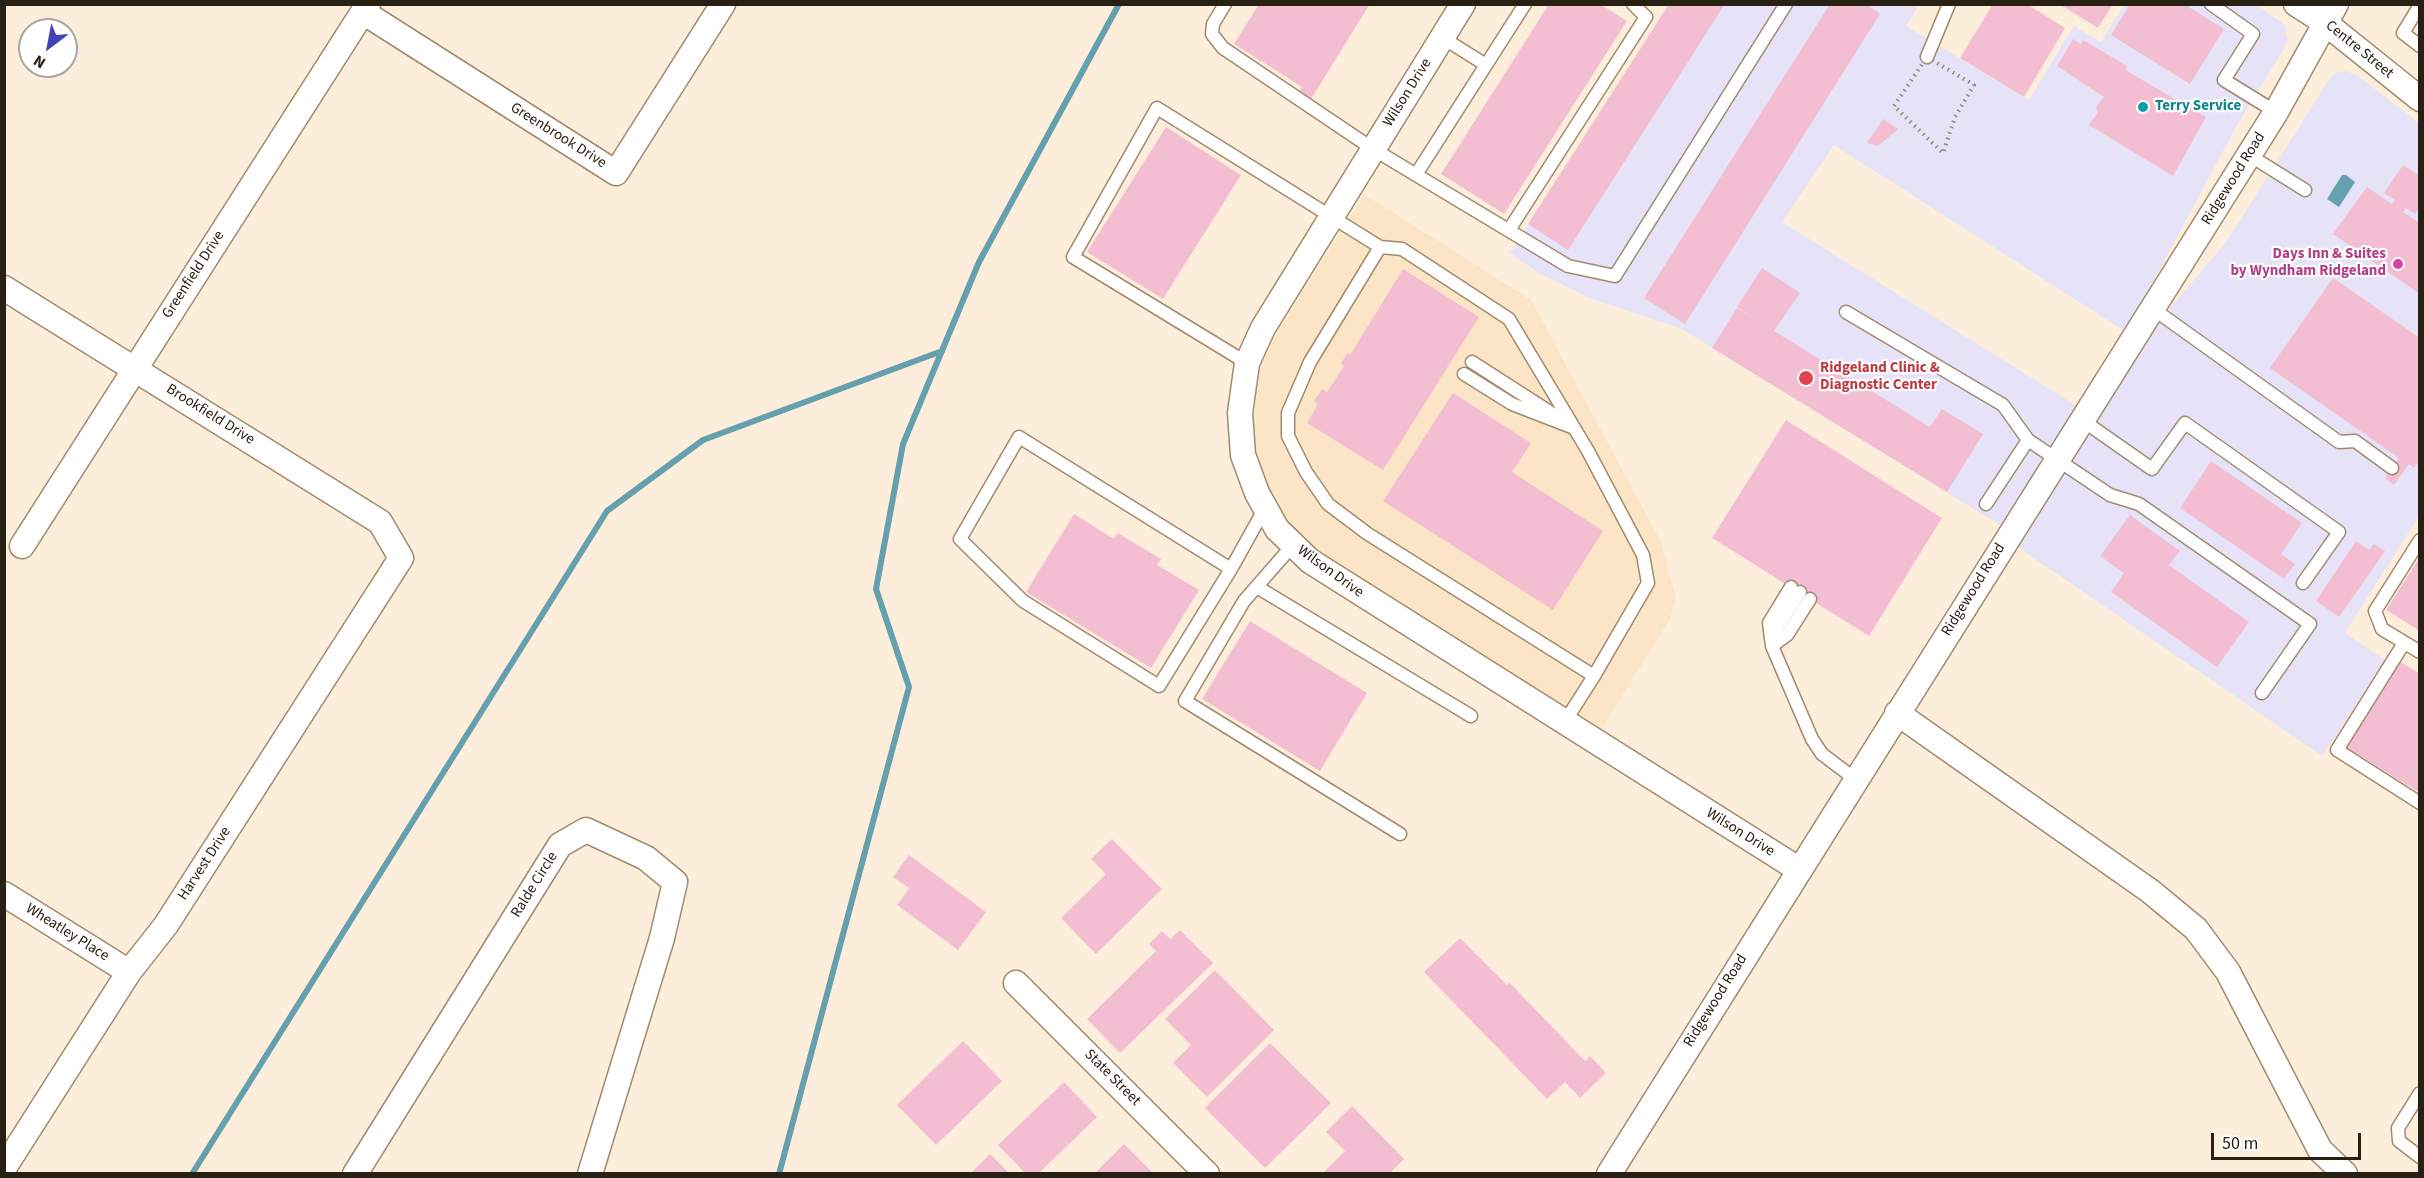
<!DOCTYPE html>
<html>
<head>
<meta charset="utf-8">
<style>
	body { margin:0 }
	#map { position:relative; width:2424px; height:1178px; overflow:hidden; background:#fceeda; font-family:"Source Sans 3",sans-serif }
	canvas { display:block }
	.frame { position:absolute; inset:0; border:6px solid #292014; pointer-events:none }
	.north { position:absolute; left:18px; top:18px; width:60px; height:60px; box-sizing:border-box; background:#fff; border:2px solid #a9a6a1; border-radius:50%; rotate:212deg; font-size:16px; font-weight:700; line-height:24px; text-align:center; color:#292014 }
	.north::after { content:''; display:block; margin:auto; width:21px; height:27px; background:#4242b8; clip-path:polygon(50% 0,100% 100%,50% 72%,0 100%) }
	.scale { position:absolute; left:2211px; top:1133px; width:150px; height:27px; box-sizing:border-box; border:3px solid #292014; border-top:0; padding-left:8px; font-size:18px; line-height:21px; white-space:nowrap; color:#292014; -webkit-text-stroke:4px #fff; paint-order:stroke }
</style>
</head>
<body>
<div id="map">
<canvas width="2424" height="1178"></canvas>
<div class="frame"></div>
<div class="north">N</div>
<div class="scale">50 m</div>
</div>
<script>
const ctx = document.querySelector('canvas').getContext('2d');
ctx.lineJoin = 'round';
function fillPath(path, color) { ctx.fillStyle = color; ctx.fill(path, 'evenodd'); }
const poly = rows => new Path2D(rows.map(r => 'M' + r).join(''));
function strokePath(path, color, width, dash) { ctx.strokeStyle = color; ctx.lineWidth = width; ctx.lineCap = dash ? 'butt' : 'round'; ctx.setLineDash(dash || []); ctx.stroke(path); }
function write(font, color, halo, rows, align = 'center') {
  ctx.font = font + ' "Source Sans 3",sans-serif'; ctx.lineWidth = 4.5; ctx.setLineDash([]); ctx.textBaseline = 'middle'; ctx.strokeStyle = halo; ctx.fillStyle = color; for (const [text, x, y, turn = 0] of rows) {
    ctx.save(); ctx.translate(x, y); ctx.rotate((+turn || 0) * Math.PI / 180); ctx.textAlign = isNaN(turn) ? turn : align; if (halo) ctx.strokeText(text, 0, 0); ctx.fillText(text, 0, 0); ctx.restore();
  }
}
const commercial = poly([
	[1669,5,1911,5,1917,8,1906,26,2029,100,2074,26,2101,42,2124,5,2257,5,2285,25,2288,41,2282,52,2237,125,2126,332,1834,145,1782,222,2080,408,2003,527,1682,329,1590,298,1540,274,1510,253],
	[2347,71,2358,76,2419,123,2419,516,2345,633,2385,660,2322,756,2015,545,2150,332,2227,241,2330,78,2338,72]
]);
const built = poly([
	[1364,194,1531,300,1661,542,1676,598,1670,619,1599,733,1346,572,1301,537,1280,510,1266,482,1256,452,1254,414,1257,374,1277,333]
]);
const water = poly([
	[2342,175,2346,175,2355,182,2339,207,2327,199]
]);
const stream = poly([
	[192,1174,607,511,703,440,942,351],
	[779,1174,909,687,876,589,903,444,979,262,1119,4]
]);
const building = poly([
	[1259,4,1370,4,1311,99,1299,92,1302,87,1234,44],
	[1549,4,1600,4,1627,21,1504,214,1441,174],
	[1669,4,1725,4,1568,250,1528,224],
	[1830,4,1866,4,1880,14,1685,324,1644,298],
	[1993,4,2027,4,2065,28,2024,97,1960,58],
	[2059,4,2113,4,2098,28],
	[2130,4,2184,4,2224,29,2190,84,2111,35],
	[2073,39,2081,44,2083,40,2127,66,2125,70,2206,117,2173,176,2089,125,2098,112,2096,107,2104,97,2057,66],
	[1883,119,1898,129,1878,146,1867,143],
	[1166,127,1241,175,1163,299,1087,252],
	[2403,165,2420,176,2420,207,2415,214,2406,208,2403,212,2420,223,2420,294,2333,234,2367,187,2392,204,2395,200,2384,193],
	[1762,268,1800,293,1774,331,1930,427,1942,409,1983,434,1947,492,1712,348,1737,308,1754,318,1737,307],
	[1403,269,1479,317,1383,470,1307,423,1318,404,1314,401,1322,389,1327,392,1344,366,1341,364,1347,353,1350,355],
	[2333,278,2420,338,2420,460,2414,468,2409,464,2394,485,2385,478,2399,458,2270,368],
	[1453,393,1531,443,1512,472,1603,531,1553,610,1383,501],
	[1786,420,1942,518,1869,636,1712,538],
	[2211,461,2302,523,2281,554,2295,564,2284,579,2180,508],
	[1074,514,1114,539,1118,533,1161,559,1157,565,1199,590,1151,668,1026,592],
	[2130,515,2180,551,2169,565,2249,622,2217,667,2111,592,2124,573,2100,556],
	[2356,541,2369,550,2374,544,2385,551,2339,617,2316,601],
	[2420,557,2420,631,2386,610],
	[1250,621,1367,693,1320,771,1202,699],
	[2399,661,2420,674,2420,793,2346,747],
	[1112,839,1162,889,1096,954,1061,918,1106,874,1091,859],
	[909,855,986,912,958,950,897,905,909,888,893,877],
	[1180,930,1213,963,1120,1053,1087,1019,1156,951,1149,944,1162,931,1170,939],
	[1460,938,1507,985,1509,982,1585,1061,1590,1056,1606,1073,1580,1098,1565,1082,1547,1099,1424,972],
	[1215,970,1274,1030,1207,1097,1173,1063,1191,1045,1165,1019],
	[963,1041,1002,1081,936,1145,897,1105],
	[1270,1043,1331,1103,1265,1168,1205,1108],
	[1064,1082,1097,1117,1038,1174,1026,1174,998,1145],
	[1352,1106,1404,1159,1389,1174,1322,1174,1345,1151,1326,1132],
	[1124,1144,1154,1174,1094,1174],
	[990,1154,1010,1174,970,1174]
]);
const path = poly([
	[1927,57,1974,85,1955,117,1943,153,1894,106,1927,57]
]);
const lane = poly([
	[1225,4,1213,24,1212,34,1223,48,1373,149,1568,266,1615,276,1786,4],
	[2211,4,2253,34,2224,80,2276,112],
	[2420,5,2403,33,2420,46],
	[1443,38,1486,65],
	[1927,57,1949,4],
	[2249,155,2305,190],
	[1417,173,1525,4],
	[1509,230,1646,17,1633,4],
	[1380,247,1402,249,1509,319,1588,451,1643,555,1648,583,1594,676],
	[2152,308,2339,442,2355,441,2392,468],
	[1846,312,2003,405,2028,440,2110,495,2139,504,2310,624,2262,693],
	[1472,362,1556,416],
	[1247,363,1073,257,1157,108,1380,247,1310,362,1288,413,1288,436,1306,472,1328,504,1368,534,1594,676,1564,723],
	[1464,374,1512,404,1574,428],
	[2082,420,2152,469,2185,423,2339,532,2303,583],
	[1986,504,2028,440],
	[2420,540,2375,611,2382,629,2420,652],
	[1293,545,1244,601,1185,701,1400,834],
	[1231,569,1159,686,1023,601,960,539,1019,437,1231,569,1265,508],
	[1257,587,1471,716],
	[1791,587,1769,623,1772,646,1812,739,1822,754,1855,779],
	[1773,642,1777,628,1800,592],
	[2404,643,2337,750,2420,803],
	[1772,646,1787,635,1810,599],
	[2420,1093,2398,1128,2399,1141,2420,1157]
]);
const street = poly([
	[1463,4,1263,328,1247,363,1240,413,1243,455,1257,493,1277,529,1310,561,1798,869],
	[2296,4,2324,22,2420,99],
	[363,12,616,173,723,4],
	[4,288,380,522,401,558,166,925,129,972,4,1168],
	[22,546,368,4],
	[1897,713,2150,891,2196,929,2228,972,2320,1150,2345,1174],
	[4,894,129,972],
	[1016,983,1207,1174],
	[355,1174,560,845,586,830,646,858,675,882,662,938,590,1174],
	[1609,1174,2276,112,2336,4]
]);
const markers = [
	[2143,107,6,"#0f9aa8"],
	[2398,264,6,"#d1479c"],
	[1806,378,8,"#e0444e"]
];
const streetNames = [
	["Centre Street",2359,50,39],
	["Wilson Drive",1408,93,-58],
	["Greenbrook Drive",558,136,32],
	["Ridgewood Road",2234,179,-58],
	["Greenfield Drive",194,275,-57],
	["Brookfield Drive",210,415,32],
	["Wilson Drive",1330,572,36],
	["Ridgewood Road",1974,590,-58],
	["Wilson Drive",1740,833,32],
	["Harvest Drive",205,864,-57],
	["Ralde Circle",535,885,-58],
	["Wheatley Place",67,933,32],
	["Ridgewood Road",1716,1001,-58],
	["State Street",1112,1078,45]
];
const cultureNames = [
	["Terry Service",2155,107]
];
const hotelNames = [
	["Days Inn & Suites",2386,255],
	["by Wyndham Ridgeland",2386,272]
];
const healthNames = [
	["Ridgeland Clinic &",1820,369],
	["Diagnostic Center",1820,386]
];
fillPath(commercial, '#e6e3f9');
fillPath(built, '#fbe5c6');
fillPath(water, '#65a0ae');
strokePath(stream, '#65a0ae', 6);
fillPath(building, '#f3bed1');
strokePath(lane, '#a18b6d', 15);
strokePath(street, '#a18b6d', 27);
strokePath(path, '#948878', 4, [1.5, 4.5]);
strokePath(lane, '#fff', 12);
strokePath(street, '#fff', 24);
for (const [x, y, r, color] of markers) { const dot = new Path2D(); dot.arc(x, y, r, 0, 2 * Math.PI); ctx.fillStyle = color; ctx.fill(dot); strokePath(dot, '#fff', 2); }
write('15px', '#292014', '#fff', streetNames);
write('bold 15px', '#0d838f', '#fff', cultureNames, 'left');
write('bold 15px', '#b23c85', '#fff', hotelNames, 'right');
write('bold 15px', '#be3a42', '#fff', healthNames, 'left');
</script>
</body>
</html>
